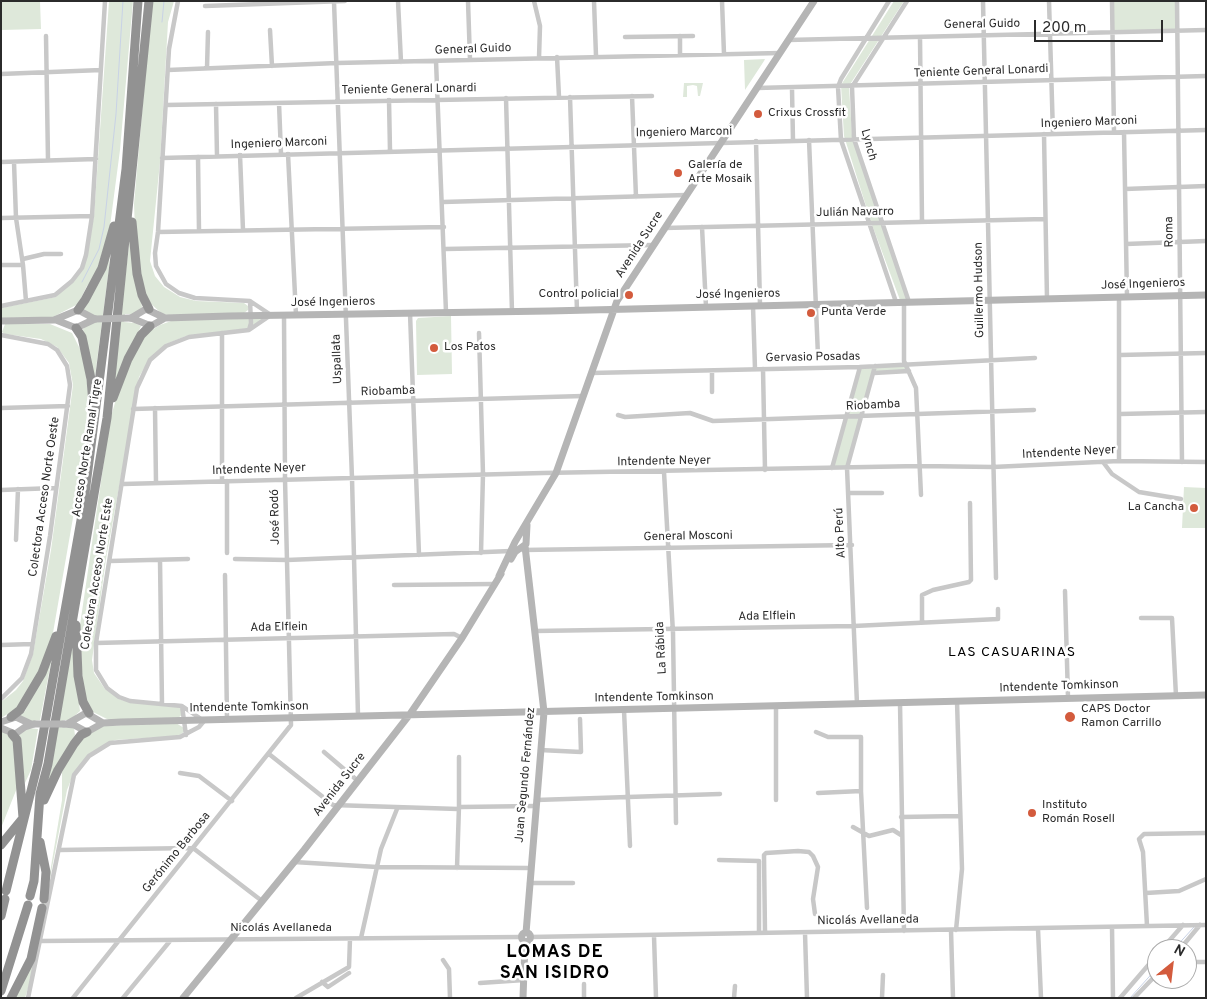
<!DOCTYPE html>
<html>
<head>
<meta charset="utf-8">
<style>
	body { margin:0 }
	#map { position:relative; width:1207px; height:999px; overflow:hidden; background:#fff; font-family:Overpass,sans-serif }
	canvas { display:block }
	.frame { position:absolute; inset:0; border:2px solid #2b2b2b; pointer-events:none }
	.north { position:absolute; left:1147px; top:939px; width:50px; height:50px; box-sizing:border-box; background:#fff; border:1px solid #aaa; border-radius:50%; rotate:29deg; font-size:14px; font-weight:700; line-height:20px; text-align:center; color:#2b2b2b }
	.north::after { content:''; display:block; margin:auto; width:18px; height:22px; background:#d35b3d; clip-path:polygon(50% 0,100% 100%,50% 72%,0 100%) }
	.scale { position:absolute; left:1034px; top:20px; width:129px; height:22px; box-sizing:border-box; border:2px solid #2b2b2b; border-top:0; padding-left:6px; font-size:15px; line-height:18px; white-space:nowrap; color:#2b2b2b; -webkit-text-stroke:4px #fff; paint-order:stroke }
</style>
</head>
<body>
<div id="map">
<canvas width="1207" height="999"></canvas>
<div class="frame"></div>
<div class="north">N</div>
<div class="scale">200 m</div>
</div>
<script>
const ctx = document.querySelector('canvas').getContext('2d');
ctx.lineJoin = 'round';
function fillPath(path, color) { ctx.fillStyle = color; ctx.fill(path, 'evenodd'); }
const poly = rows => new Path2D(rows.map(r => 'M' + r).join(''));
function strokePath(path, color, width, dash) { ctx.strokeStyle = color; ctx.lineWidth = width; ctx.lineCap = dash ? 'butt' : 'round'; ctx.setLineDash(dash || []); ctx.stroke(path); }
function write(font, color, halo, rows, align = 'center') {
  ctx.font = font + ' Overpass,sans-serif'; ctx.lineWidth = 5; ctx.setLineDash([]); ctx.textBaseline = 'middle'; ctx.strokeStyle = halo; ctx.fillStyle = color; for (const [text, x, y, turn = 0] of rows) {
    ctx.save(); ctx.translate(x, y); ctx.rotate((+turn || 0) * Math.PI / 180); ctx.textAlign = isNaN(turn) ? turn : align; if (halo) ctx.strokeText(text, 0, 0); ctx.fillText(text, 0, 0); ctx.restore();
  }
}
const green = poly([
	[1,1,40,1,41,29,1,30],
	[109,1,133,1,120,150,110,226,94,280,87,286,78,304,53,317,1,318,1,308,56,297,84,266,94,216],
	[152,1,174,1,168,22,160,162,150,261,155,276,164,287,180,297,196,301,244,303,248,306,248,310,244,313,168,315,162,314,147,300,136,256,134,204],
	[894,1,904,1,849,86,852,136,907,300,900,300,871,222,844,136,841,85],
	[1112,1,1177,1,1178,30,1112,32],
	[765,59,764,61,745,90,744,60],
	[684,83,703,83,700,96,698,96,697,86,693,85,687,86,687,97,683,97],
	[130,238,142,307,136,314,125,314,124,322,135,323,141,326,112,388],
	[110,250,109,268,93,392,83,329,92,316,84,310,84,306],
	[451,316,452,374,417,375,416,321,418,318],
	[267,317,251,328,186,336,166,344,150,358,139,377,106,559,92,660,94,673,105,689,121,700,178,707,182,709,183,714,178,718,109,720,93,712,83,694,80,625,110,420,121,382,145,334,160,325,174,320],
	[5,324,50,324,72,333,85,359,88,396,85,441,78,489,50,650,19,707,1,718,1,702,16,690,23,681,33,654,51,550,73,385,69,363,57,347,41,339,5,334,2,332],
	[905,364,909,371,874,373,847,468,832,468,860,367],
	[1184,487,1206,488,1206,528,1182,528],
	[72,645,80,711,70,720,63,720,61,727,74,728,75,735,46,788],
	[53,652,40,720,28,722,19,716,25,711],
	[176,723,184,728,184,732,178,736,115,740,106,744,92,752,73,775,67,790,30,982,25,998,13,998,36,941,47,891,62,800,62,769,82,737,99,726],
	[30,728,38,729,31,770,25,783,18,735],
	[1,730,13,739,17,788,1,828]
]);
const stream = poly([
	[162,22,164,1],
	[82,282,99,249,104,227,116,114,123,1],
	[1174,949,1194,927],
	[1130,998,1157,968]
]);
const street = poly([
	[398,1,401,62],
	[468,1,470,60],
	[534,1,540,26,539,58],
	[594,1,596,56],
	[722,1,724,54],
	[889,1,841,79,838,87,841,140,896,302],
	[907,1,852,87,854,139,909,302],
	[983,1,996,578],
	[1049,1,1053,134],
	[1112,1,1114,132],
	[1177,1,1182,462],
	[334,2,352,478,358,716],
	[205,6,345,1],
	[270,30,272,66],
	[46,36,48,160],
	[680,36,680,55],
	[625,37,693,36],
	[920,37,922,222],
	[788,40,1206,30],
	[557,57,559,97],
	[436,61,446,312],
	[207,68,208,32],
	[168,70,337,63,780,53],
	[1,74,101,70],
	[757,88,1206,76],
	[792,89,793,141],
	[632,96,636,197],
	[570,97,577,311],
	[506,98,512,312],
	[389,100,390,151],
	[279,103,281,154],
	[216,104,217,156],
	[166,105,652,96],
	[1124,132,1127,297],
	[1044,134,1047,299],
	[809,140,818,356],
	[756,141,760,305],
	[288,154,296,315],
	[240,155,243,230],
	[198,157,199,231],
	[162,158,1206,130],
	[1,162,96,159],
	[14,162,16,218,23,265,26,301],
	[1125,189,1206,186],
	[443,202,686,195],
	[1,218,92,216],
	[702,227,706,307],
	[664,228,1045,219],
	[158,232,444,227],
	[1126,244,1206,241],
	[445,249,653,245],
	[23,259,44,254,61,254],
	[1,265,23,265],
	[904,302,904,361,916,388,921,495],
	[1,306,55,295,72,281,82,268,86,255,92,216,105,1],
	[753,306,755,369],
	[410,313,419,555],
	[249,330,251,323,250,301],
	[222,333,222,481],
	[479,333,483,474,481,553],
	[1,335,48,344,57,350,67,366,70,385,50,536,31,654,22,678,1,699],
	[1120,355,1206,353],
	[763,369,765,470],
	[712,371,712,392],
	[591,373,860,367,1035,358],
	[874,373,909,371],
	[1,408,68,406],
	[155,408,156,483],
	[133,409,583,396],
	[1120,414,1206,412],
	[618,415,625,417,690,413,713,421,1034,410],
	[1119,461,1119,297],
	[1103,462,1112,474,1139,492,1181,499],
	[832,468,860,367],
	[664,472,673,633,676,823],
	[123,484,543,473,920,466,993,467,1119,461,1206,462],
	[1,490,55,488],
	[849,493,882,493],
	[16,540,18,489],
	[523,550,852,545],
	[227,553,227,481],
	[235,559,287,560,511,551],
	[160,560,162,704],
	[110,561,188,559],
	[225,575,227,720],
	[394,585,494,584],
	[1065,591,1068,698],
	[1141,618,1172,618,1176,696],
	[922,622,922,595,933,590,969,582,971,580,970,503],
	[535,631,854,626,998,619,998,609],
	[96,643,454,634,462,638],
	[1,645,32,644],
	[900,703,904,931],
	[857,704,847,468,875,366],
	[182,706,186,735],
	[776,706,776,800],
	[624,710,630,846],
	[816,732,828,737,861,737,861,791,867,908],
	[540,750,581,752,580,719],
	[324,752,358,781],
	[269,754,333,805,458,809],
	[459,757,459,806],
	[180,773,199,776,232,801],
	[818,793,861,791],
	[536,800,720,794],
	[461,807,535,806],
	[901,817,960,816],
	[853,827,869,836,893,830,901,835],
	[59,850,193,848,262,901],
	[719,860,759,861,759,933],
	[294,862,377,867,530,868],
	[457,868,459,806],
	[529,883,573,883],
	[1146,893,1179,891,1206,879],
	[1147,926,1143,852,1139,839,1144,834,1206,833],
	[1112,927,1113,998],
	[1038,929,1041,998],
	[951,930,953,998],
	[956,930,962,869,957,701],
	[765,933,764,855,766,853,798,851,809,852,813,856,818,867,813,899,815,914],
	[805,933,807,998],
	[654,936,656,998],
	[530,937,1206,925],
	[361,938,381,849,397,809],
	[40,941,521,937],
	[1162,949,1183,925],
	[1180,949,1200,925],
	[443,960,449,969,450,998],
	[1187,962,1206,962],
	[322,982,328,987,349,973],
	[480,983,524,980],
	[28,998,74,775,89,756,110,743,180,737,199,727,204,721,182,706,130,701,119,697,107,688,96,670,96,643,137,388,150,360,166,346,189,337,249,330,271,315,250,301,195,298,179,293,166,284,156,266,155,253,158,232,169,49,178,1],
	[73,998,291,725,285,479,284,315],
	[123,998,170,941],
	[296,998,349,967,350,939],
	[584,998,584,984],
	[734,998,735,986],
	[882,998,883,975],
	[1120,998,1157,955],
	[1134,998,1157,974]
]);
const secondary = poly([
	[131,318,151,326,165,318,229,316,549,311,1206,295],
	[131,318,146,309,165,318],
	[56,320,76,328,95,319],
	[1,321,54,320,78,310,95,319],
	[525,546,544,712,526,933],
	[511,559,515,552,526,544,527,525],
	[499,576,515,542,556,473,617,301,814,1],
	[1,722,16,717,31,724],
	[64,724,74,725,87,732,103,723,121,722,1206,695],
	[67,724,86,713,103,723],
	[1,728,15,734,25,727,34,724],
	'521.5 937a4.5 4.5 0 1 1 9 0a4.5 4.5 0 1 1-9 0Z',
	[183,998,304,850,410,714,462,638,501,574],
	[523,998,525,942]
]);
const highway = poly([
	[132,222,137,274,142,295,149,309],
	[78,310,85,300,102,268,114,226],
	[76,328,82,337,91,379,93,405],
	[113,398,128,359,141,335,150,326],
	[76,625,78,676,83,702,89,713],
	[11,717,20,710,42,673,56,636],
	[44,800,58,770,74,744,81,735,87,732],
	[40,842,46,872,44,899],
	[1,845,23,818,17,740,12,734],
	[6,891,38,763,83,509,126,169,138,1],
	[30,896,34,881,40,794,48,764,107,418,149,1],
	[1,916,5,899],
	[1,991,28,905],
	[11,998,31,959,42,908]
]);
const secondaryBridge = poly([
	[95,319,131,318],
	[34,724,64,724]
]);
const markers = [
	[758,114,5,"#d35b3d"],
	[678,173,5,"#d35b3d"],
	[629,295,5,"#d35b3d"],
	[811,313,5,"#d35b3d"],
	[434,348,5,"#d35b3d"],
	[1194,508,5,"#d35b3d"],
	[1070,717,6,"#d35b3d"],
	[1032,813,5,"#d35b3d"]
];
const streetNames = [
	["General Guido",982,25,-1],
	["General Guido",473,50,-2],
	["Teniente General Lonardi",981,72,-2],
	["Teniente General Lonardi",409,90,-1],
	["Ingeniero Marconi",1089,123,-2],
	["Ingeniero Marconi",684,133,-1],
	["Ingeniero Marconi",279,144,-2],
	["Lynch",868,145,75],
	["Julián Navarro",855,213,-1],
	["Roma",1170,232,-91],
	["Avenida Sucre",640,245,-57],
	["José Ingenieros",1143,285,-2],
	["Guillermo Hudson",980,290,-91],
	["José Ingenieros",738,295,-1],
	["José Ingenieros",333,303,-1],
	["Gervasio Posadas",813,358,-1],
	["Uspallata",338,359,-92],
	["Riobamba",388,392,-2],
	["Riobamba",873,406,-3],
	["Acceso Norte Ramal Tigre",88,448,-81],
	["Intendente Neyer",1069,453,-3],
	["Intendente Neyer",664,462,-1],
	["Intendente Neyer",259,470,-2],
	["Colectora Acceso Norte Oeste",45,497,-82],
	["José Rodó",276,517,-91],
	["Alto Perú",841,533,-93],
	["General Mosconi",688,537,-1],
	["Colectora Acceso Norte Este",98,574,-81],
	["Ada Elflein",767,617,-1],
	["Ada Elflein",279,628,-1],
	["La Rábida",662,648,-93],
	["Intendente Tomkinson",1059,687,-2],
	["Intendente Tomkinson",654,698,-1],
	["Intendente Tomkinson",249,708,-1],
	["Juan Segundo Fernández",526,775,-85],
	["Avenida Sucre",340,785,-52],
	["Gerónimo Barbosa",177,853,-51],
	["Nicolás Avellaneda",868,921,-1],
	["Nicolás Avellaneda",281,929]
];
const poiNames = [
	["Crixus Crossfit",768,114],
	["Galería de",688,166],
	["Arte Mosaik",688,180],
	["Control policial",619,295,"right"],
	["Punta Verde",821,313],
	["Los Patos",444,348],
	["La Cancha",1184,508,"right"],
	["CAPS Doctor",1081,710],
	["Ramon Carrillo",1081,724],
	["Instituto",1042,806],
	["Román Rosell",1042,820]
];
const neighbourhoodNames = [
	["LAS CASUARINAS",1012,653]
];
const districtNames = [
	["LOMAS DE",555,953],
	["SAN ISIDRO",555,974]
];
fillPath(green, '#dee8da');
strokePath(stream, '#c8d2e6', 1);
strokePath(street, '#c8c8c8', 4.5);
strokePath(secondary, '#b5b5b5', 7);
strokePath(highway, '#929292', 9);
strokePath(secondaryBridge, '#b5b5b5', 7);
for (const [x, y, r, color] of markers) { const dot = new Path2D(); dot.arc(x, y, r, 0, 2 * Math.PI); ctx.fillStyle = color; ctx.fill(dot); strokePath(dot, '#fff', 2); }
write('12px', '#2b2b2b', '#fff', streetNames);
write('12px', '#2b2b2b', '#fff', poiNames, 'left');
ctx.letterSpacing = '1px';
write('14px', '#000', '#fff', neighbourhoodNames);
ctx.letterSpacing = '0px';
ctx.letterSpacing = '1px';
write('bold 18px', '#000', '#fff', districtNames);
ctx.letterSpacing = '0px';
</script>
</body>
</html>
